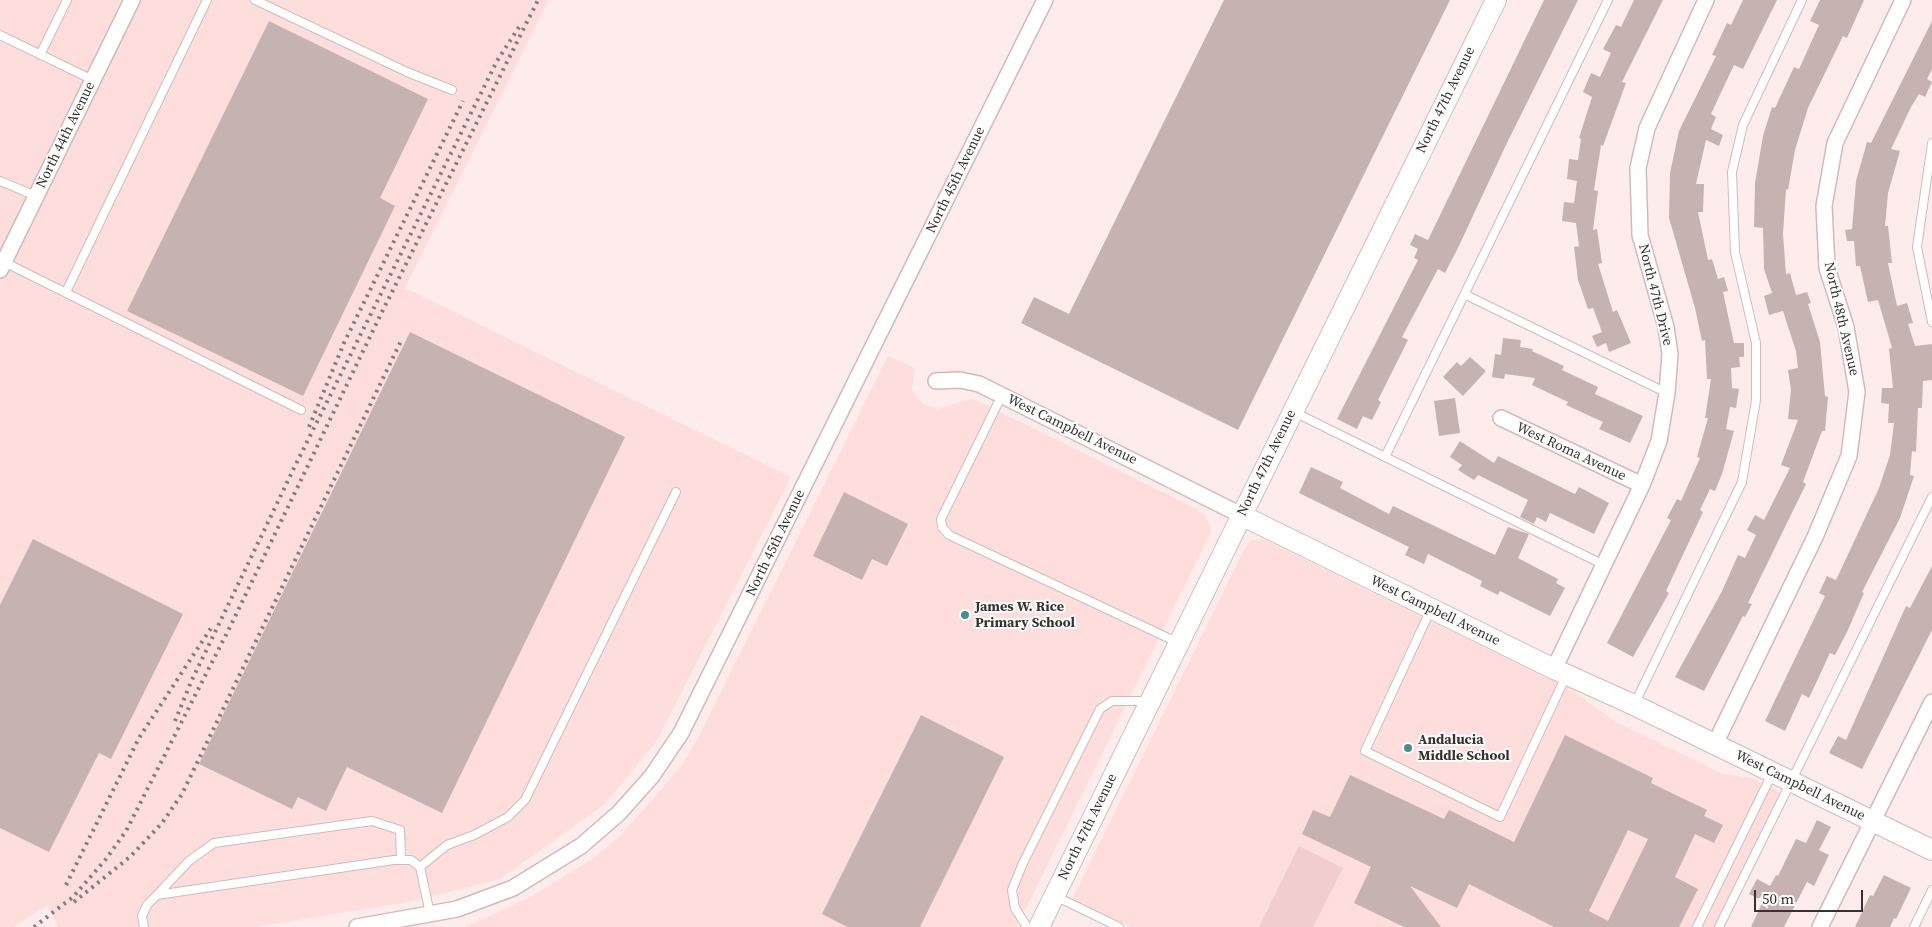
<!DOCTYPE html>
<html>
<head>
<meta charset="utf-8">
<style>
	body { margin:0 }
	#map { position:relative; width:1932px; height:927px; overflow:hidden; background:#feecec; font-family:"Source Serif 4",serif }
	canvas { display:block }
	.scale { position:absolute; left:1754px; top:890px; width:109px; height:22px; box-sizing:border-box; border:2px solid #393131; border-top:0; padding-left:6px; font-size:15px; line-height:18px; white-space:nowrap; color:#393131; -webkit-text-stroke:4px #fff; paint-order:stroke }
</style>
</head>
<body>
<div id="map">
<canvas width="1932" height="927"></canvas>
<div class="scale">50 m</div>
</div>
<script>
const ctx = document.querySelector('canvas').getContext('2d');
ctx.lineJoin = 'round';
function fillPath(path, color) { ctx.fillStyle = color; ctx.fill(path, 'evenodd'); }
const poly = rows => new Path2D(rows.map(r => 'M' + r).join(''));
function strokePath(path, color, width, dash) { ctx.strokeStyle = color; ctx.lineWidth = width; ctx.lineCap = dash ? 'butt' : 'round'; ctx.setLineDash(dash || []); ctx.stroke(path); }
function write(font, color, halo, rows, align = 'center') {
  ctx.font = font + ' "Source Serif 4",serif'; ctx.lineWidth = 4; ctx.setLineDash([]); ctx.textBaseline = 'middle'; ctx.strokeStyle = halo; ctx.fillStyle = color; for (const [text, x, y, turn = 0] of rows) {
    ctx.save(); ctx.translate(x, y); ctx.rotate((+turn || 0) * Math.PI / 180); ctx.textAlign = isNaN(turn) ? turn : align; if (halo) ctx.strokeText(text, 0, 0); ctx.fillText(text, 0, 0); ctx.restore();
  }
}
const built = poly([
	[0,0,549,0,405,288,791,477,657,741,605,804,500,879,408,902,255,927,58,927,48,905,13,927,0,927],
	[888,356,915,368,912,389,917,398,925,405,938,409,963,401,972,399,980,402,1197,509,1206,517,1210,525,1211,532,1017,927,463,927,482,920,534,895,595,857,621,835,682,765,698,738],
	[1256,539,1265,540,1570,689,1616,722,1723,774,1752,778,1780,792,1714,927,1131,927,1072,899,1245,548,1250,541]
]);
const green = poly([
	[1299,846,1343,868,1313,927,1259,927]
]);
const building = poly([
	[1224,0,1450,0,1238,430,1021,323,1034,297,1069,314],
	[1544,0,1578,0,1506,145,1457,250,1445,273,1438,269,1402,337,1408,340,1378,400,1381,402,1372,420,1363,416,1357,429,1337,419,1418,260,1414,258,1418,249,1410,245,1415,234,1428,240],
	[1634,0,1663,0,1622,82,1626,83,1603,146,1601,145,1594,190,1598,191,1593,230,1597,229,1602,263,1598,264,1613,312,1617,310,1631,343,1609,352,1606,343,1597,347,1592,336,1602,332,1593,308,1588,309,1578,280,1574,247,1579,246,1576,223,1562,221,1564,202,1574,203,1577,181,1567,179,1569,159,1578,160,1581,139,1579,138,1592,97,1583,92,1591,73,1600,77,1611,53,1603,49,1616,25,1621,27],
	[1743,0,1777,0,1743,69,1734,65,1711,114,1716,117,1711,129,1723,135,1719,146,1706,140,1696,184,1704,184,1703,212,1698,212,1708,260,1712,259,1718,279,1724,277,1728,291,1723,292,1734,343,1744,343,1744,357,1739,357,1740,367,1731,368,1732,388,1739,389,1736,408,1730,407,1726,429,1734,431,1722,474,1715,491,1710,489,1700,510,1703,512,1666,591,1669,593,1633,657,1607,643,1671,520,1667,518,1677,499,1681,501,1700,458,1697,457,1708,418,1705,418,1711,379,1707,379,1705,340,1702,341,1695,308,1669,218,1670,173,1679,131,1716,56,1712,55,1727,23,1731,25],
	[1820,0,1864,0,1847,38,1843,36,1808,108,1795,150,1788,190,1786,189,1783,234,1786,274,1790,273,1796,295,1807,292,1811,303,1808,304,1820,342,1825,396,1828,397,1825,431,1822,431,1803,482,1806,484,1748,603,1752,604,1745,617,1743,616,1704,691,1675,677,1722,591,1738,555,1745,558,1756,535,1747,530,1755,515,1764,520,1790,468,1781,465,1798,420,1788,419,1791,390,1788,370,1798,368,1796,351,1783,311,1769,315,1764,296,1772,293,1764,269,1763,228,1754,227,1755,183,1763,136,1772,107,1775,108,1794,67,1799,69,1819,25,1810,21],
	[269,21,428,99,380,198,395,206,303,396,127,311],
	[1932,21,1932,69,1927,79,1932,82,1925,97,1919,94,1911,107,1891,149,1900,151,1888,193,1885,226,1888,226,1892,263,1888,263,1897,306,1907,303,1913,323,1908,324,1915,346,1932,344,1932,380,1923,381,1922,408,1918,408,1916,452,1912,451,1910,475,1914,476,1900,518,1862,592,1864,593,1847,632,1835,655,1830,653,1809,698,1802,694,1785,731,1765,721,1825,596,1819,593,1827,576,1836,580,1879,488,1890,455,1894,423,1888,423,1889,404,1881,403,1882,388,1893,388,1889,349,1892,348,1878,300,1868,302,1860,266,1856,266,1854,241,1847,241,1845,230,1852,229,1856,181,1867,142,1871,143],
	[410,332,625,437,442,813,347,767,326,811,298,797,292,809,199,764],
	[1503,338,1521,340,1520,347,1533,349,1532,351,1564,366,1562,370,1598,387,1595,394,1643,416,1630,443,1599,429,1603,422,1566,405,1568,402,1532,385,1535,378,1505,374,1504,379,1492,377,1495,354,1501,355],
	[1470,357,1486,371,1463,396,1443,377,1457,362,1461,366],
	[1455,398,1460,433,1439,436,1434,401],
	[1460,441,1494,463,1498,456,1575,494,1579,487,1609,503,1594,534,1550,513,1546,522,1537,517,1534,524,1520,517,1528,500,1478,475,1474,480,1458,470,1462,465,1450,457],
	[1311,467,1343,482,1340,488,1389,514,1393,506,1495,555,1508,527,1529,534,1518,558,1558,579,1556,583,1565,588,1550,616,1500,591,1498,595,1480,586,1482,581,1428,554,1424,564,1405,555,1409,547,1299,493],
	[844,492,908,524,887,566,872,559,862,580,813,556],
	[33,539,183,614,111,759,99,753,49,852,0,828,0,605],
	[1932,566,1932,630,1862,769,1829,753,1838,736,1846,740,1906,606,1910,608],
	[921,715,1004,757,920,927,847,927,822,914],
	[1565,735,1653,778,1651,783,1707,810,1704,816,1723,825,1714,843,1695,834,1675,877,1698,889,1679,927,1554,927,1469,884,1457,908,1410,886,1441,927,1404,927,1354,903,1371,867,1302,834,1313,810,1330,817,1350,775,1444,819,1449,810,1514,842],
	[1628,830,1648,839,1608,921,1589,911],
	[1817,820,1831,827,1819,850,1829,855,1814,886,1807,882,1784,927,1751,927,1763,901,1749,894,1757,879,1770,886,1776,875,1778,876,1796,839,1806,843],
	[1884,875,1911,888,1896,919,1894,918,1890,927,1855,927,1870,895,1873,896]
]);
const lane = poly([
	[255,0,407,72,452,90],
	[0,35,93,80],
	[40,55,67,0],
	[1932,143,1917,247,1932,322],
	[0,181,36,196],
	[4,262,301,410],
	[66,292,207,0],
	[1466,295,1667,393],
	[1002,395,941,519,942,527,949,535,1179,643],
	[1294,412,1604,565],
	[1385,457,1608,0],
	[1431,609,1365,751,1500,817,1566,676],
	[1635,703,1742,482,1756,400,1756,343,1735,252,1732,172,1743,125,1802,0],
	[157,895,189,861,214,843,372,821,400,830,401,860],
	[1055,896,1119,927],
	[430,914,420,867,447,845,474,835,508,817,525,800,676,492],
	[144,927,142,916,147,905,157,895,394,860,411,860,420,867],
	[1027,927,1015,908,1012,890,1023,863,1100,709,1112,701,1148,701],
	[1697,927,1772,774],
	[1719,927,1932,497],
	[1914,927,1932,890]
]);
const street = poly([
	[0,270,132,0],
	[936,381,960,380,979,384,1241,515],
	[1501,418,1642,485],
	[1554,669,1642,485,1659,441,1667,393,1670,354,1666,327,1640,235,1638,168,1647,128,1706,0],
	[1715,744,1815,537,1849,456,1857,392,1846,327,1827,268,1824,206,1835,143,1903,0],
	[357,927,457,909,513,888,581,846,619,813,652,776,681,733,1045,0],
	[1820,927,1932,702]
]);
const secondary = poly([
	[1241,515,1554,669,1634,705,1932,850],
	[1039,927,1496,0]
]);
const rail = poly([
	[309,427,344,343,463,101],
	[175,721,191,682,296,464,497,61,519,27],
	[66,885,139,738,211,628],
	[74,902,131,856,162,823,182,794,402,339],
	[34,927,73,897,106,859,126,831,231,625,381,314,538,0]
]);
const markers = [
	[965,615,5,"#468e90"],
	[1408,748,5,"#468e90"]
];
const streetNames = [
	["North 47th Avenue",1446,100,-64],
	["North 44th Avenue",66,135,-64],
	["North 45th Avenue",956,180,-64],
	["North 47th Drive",1655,295,76],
	["North 48th Avenue",1841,319,77],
	["West Campbell Avenue",1072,430,26],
	["West Roma Avenue",1571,452,25],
	["North 47th Avenue",1267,463,-64],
	["North 45th Avenue",776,543,-64],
	["West Campbell Avenue",1435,611,26],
	["West Campbell Avenue",1800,786,26],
	["North 47th Avenue",1088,827,-64]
];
const poiNames = [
	["James W. Rice",975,607],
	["Primary School",975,623],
	["Andalucia",1418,740],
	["Middle School",1418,756]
];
fillPath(built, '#fddedd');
fillPath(green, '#f2cdcd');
fillPath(building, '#c7b2b2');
strokePath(lane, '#d0bbba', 10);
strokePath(street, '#d0bbba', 18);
strokePath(secondary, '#d0bbba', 22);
strokePath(lane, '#fff', 8);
strokePath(street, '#fff', 15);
strokePath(secondary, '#fff', 20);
strokePath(rail, '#867a7a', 4, [2.5, 5]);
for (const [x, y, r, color] of markers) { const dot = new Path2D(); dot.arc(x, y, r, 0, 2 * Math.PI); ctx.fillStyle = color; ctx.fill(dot); strokePath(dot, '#fff', 2); }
write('14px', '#393131', '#fff', streetNames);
write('bold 14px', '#393131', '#fff', poiNames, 'left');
</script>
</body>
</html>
